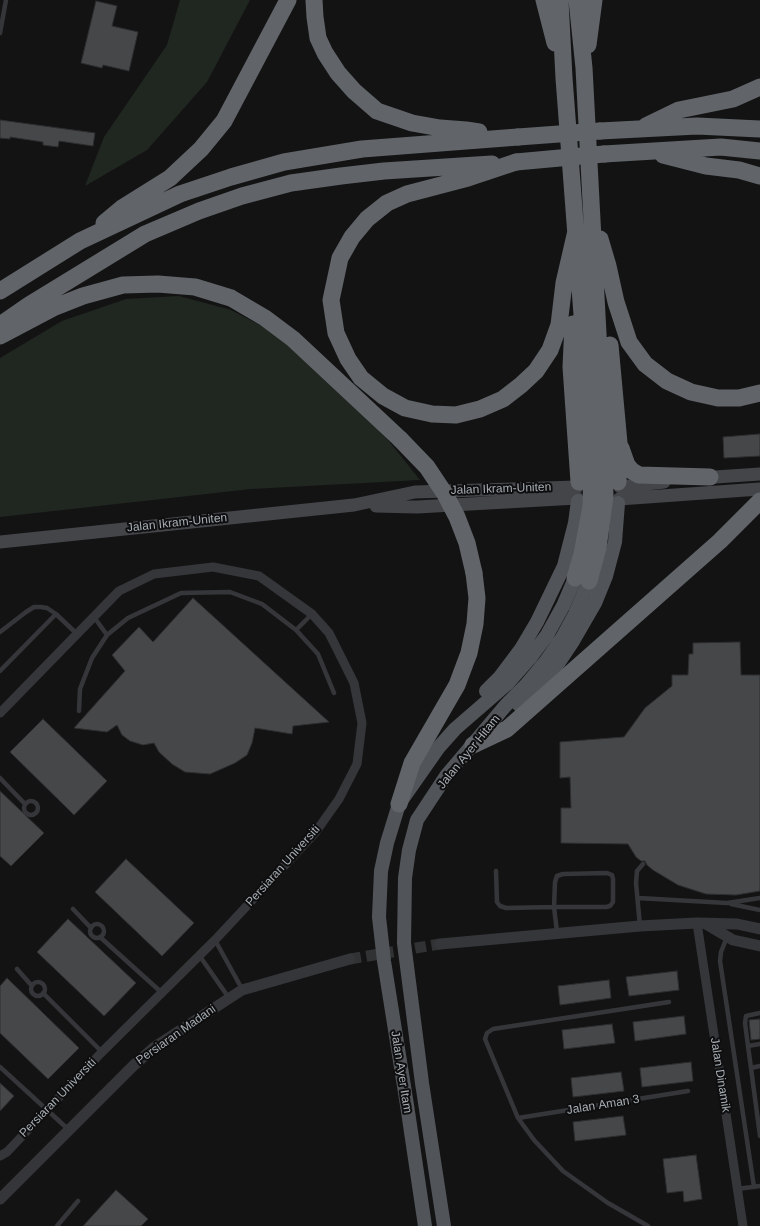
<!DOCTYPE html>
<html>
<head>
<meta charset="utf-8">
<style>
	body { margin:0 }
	canvas { display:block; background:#131314 }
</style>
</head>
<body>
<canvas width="760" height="1226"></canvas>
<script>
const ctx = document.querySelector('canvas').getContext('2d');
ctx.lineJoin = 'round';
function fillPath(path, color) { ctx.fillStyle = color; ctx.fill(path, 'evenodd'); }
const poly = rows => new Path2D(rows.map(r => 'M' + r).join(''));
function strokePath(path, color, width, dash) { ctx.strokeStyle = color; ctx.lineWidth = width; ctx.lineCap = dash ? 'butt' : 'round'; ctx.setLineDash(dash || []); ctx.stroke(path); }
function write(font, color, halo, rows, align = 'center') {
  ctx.font = font + ' Arial,sans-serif'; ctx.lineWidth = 4; ctx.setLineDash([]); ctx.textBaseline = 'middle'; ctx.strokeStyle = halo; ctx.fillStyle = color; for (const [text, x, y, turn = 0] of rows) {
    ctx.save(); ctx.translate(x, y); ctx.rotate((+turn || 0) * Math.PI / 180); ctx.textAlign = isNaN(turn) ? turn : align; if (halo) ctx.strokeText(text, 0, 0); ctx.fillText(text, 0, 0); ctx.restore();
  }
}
const green = poly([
	[180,0,250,0,207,82,147,150,85,186,104,137,167,45],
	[179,296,231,310,273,332,326,377,388,440,420,480,251,489,0,517,0,358,62,321,126,299]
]);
const building = poly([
	[96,1,117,6,112,26,138,32,129,71,103,65,102,68,81,63,96,1],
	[0,120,95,133,93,146,59,141,58,147,43,145,43,142,10,137,10,139,0,138,0,120],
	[760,434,760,456,724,458,723,437,760,434],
	[193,598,329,722,293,726,292,734,255,728,252,743,247,755,235,763,210,774,185,772,172,764,159,752,154,743,143,745,130,741,122,735,117,725,107,732,74,728,125,671,112,655,139,627,153,642,193,598],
	[740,642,741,675,760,675,760,891,736,895,706,894,678,885,653,870,647,865,645,861,641,861,636,857,628,844,561,843,561,808,571,808,570,777,560,778,560,742,624,737,645,708,672,686,672,675,688,675,689,654,693,654,693,643,740,642],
	[43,719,107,781,74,815,10,752,43,719],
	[0,791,44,833,11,866,0,856,0,791],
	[126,859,194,923,162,956,95,892,126,859],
	[68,919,136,983,104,1016,37,952,68,919],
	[677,971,679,990,629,996,626,977,677,971],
	[7,978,79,1048,48,1079,0,1033,0,986,7,978],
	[609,980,611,998,560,1005,558,986,609,980],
	[684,1016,686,1034,635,1041,633,1022,684,1016],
	[760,1019,760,1039,751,1040,749,1020,760,1019],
	[612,1024,615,1043,564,1049,562,1030,612,1024],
	[691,1062,693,1081,642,1087,640,1068,691,1062],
	[621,1072,624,1091,573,1097,571,1078,621,1072],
	[0,1083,14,1096,0,1111,0,1083],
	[623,1116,626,1135,575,1141,573,1122,623,1116],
	[696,1155,702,1199,684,1202,683,1191,667,1193,663,1159,696,1155],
	[116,1190,148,1219,141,1226,83,1226,116,1190]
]);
const tertiaryTunnel = poly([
	[350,959,440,944]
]);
const service = poly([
	[0,33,6,0],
	[94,617,107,635,128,618,181,593,230,592,262,604,296,630,318,654,334,693],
	[296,630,312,614],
	[0,632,26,612,34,607,41,607,47,608,56,614,77,634],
	[0,671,56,614],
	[79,711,80,689,92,658,107,635],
	[0,778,25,804],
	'24 808a7 7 0 1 1 14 0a7 7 0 1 1-14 0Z',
	[496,871,497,902,500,906,506,908,554,907,606,907,610,906,613,902,613,879,612,875,607,873,563,874,557,876,555,882,554,907,557,932],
	[638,898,727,903,760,898],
	[731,904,760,910],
	[73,909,91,928],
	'90 931a7 7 0 1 1 14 0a7 7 0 1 1-14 0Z',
	[640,926,636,883,637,871,643,864],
	[100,937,161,992],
	[727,937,721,952,720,961,754,1187],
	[215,940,242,989],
	[199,955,229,998],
	[17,969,32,986],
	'31 989a7 7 0 1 1 14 0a7 7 0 1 1-14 0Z',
	[43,993,102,1052],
	[748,1046,745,1023,746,1016,760,1013],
	[760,1066,751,1068,760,1136],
	[0,1067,69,1130],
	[751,1068,748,1046,760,1044],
	[518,1118,688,1091],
	[737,1189,760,1186],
	[57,1226,78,1201],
	[648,1226,608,1203,563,1171,534,1140,518,1118,485,1039,487,1033,493,1029,669,1002]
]);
const minor = poly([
	[0,713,119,591,154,574,213,567,259,576,312,614,329,633,354,683,362,723,357,764,339,799,315,833,215,940,102,1052,7,1152,0,1156],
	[697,923,743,1226]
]);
const tertiary = poly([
	[706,924,733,940,760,946],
	[440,944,640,926,697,923,737,924,760,929],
	[0,1199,134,1065,156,1046,242,990,350,959]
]);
const secondary = poly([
	[701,478,760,474],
	[620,487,664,482],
	[619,499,760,489],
	[376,506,417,507,577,498],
	[0,542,354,505,415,492,577,487]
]);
const primary = poly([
	[486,691,500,677,521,649,537,622,564,566,575,523,578,501],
	[519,705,541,684,557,665,573,641,595,603,606,576,615,542,618,503],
	[425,1226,407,1105,384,961,379,917,381,871,387,843,399,804,439,747,455,729,508,683,530,658,547,635,563,606,575,578],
	[444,1226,422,1083,404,943,405,878,409,850,417,820,446,776,506,705,526,685,546,661,562,638,575,614,589,581]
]);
const motorway = poly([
	[314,0,315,17,318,38,325,53,338,73,354,91,377,111,412,123,440,128,466,130,479,132],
	[544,0,555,43],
	[560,0,564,78,589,406],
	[577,0,584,68,602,410],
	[588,45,594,0],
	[646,126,679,110,733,99,760,87],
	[600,131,697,126,760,129],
	[604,154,721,147,760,151],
	[663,155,706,166,739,170,760,176],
	[516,162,468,178,407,194,387,203,367,219,352,237,340,258,331,300,336,333,348,359,361,378,383,396,405,408,432,414,456,415,480,409,503,399,521,385,536,371,550,350,559,325,564,283,576,231],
	[104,223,122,208,170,178,201,149,224,121,288,0],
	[600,239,608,266,616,302,629,342,645,364,667,381,691,392,718,398,739,398,760,393],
	[0,291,80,241,180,194,231,177,284,162,362,149,518,137],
	[573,324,571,367,579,482],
	[0,325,29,305,145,234,199,211,242,196,291,183,341,176,384,171,492,164],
	[0,336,55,307,83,296,123,285,158,284,195,287,231,298,265,318,293,339,400,439],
	[610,345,619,443,618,482],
	[621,448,627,465,632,471,639,475,710,477],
	[473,745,507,729,720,541,760,501],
	[399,804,412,763,457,685,469,653,475,624,477,598,474,573]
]);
const motorwayBridge = poly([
	[518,137,600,131],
	[516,162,604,154],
	[400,439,427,467,445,494,457,517,467,543,474,573],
	[575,578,582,554,591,506,592,463,589,406],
	[589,581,598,548,605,496,602,410]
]);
const streetNames = [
	["Jalan Ikram-Uniten",501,489,-2],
	["Jalan Ikram-Uniten",177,523,-6],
	["Jalan Ayer Hitam",469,752,-51],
	["Persiaran Universiti",283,866,-48],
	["Persiaran Madani",176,1035,-35],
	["Jalan Ayer Itam",401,1072,81],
	["Jalan Dinamik",720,1075,81],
	["Persiaran Universiti",58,1098,-46],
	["Jalan Aman 3",603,1105,-9]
];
fillPath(green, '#202620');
fillPath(building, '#454749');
strokePath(building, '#2d2e30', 1);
strokePath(tertiaryTunnel, '#303234', 11, [11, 5.5]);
strokePath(service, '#343639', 4.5);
strokePath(minor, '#343639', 9);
strokePath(tertiary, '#343639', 11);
strokePath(secondary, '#434549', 13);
strokePath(primary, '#515458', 14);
strokePath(motorway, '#616569', 17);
strokePath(motorwayBridge, '#616569', 17);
write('12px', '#a6adb3', '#0e0e0f', streetNames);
</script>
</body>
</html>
